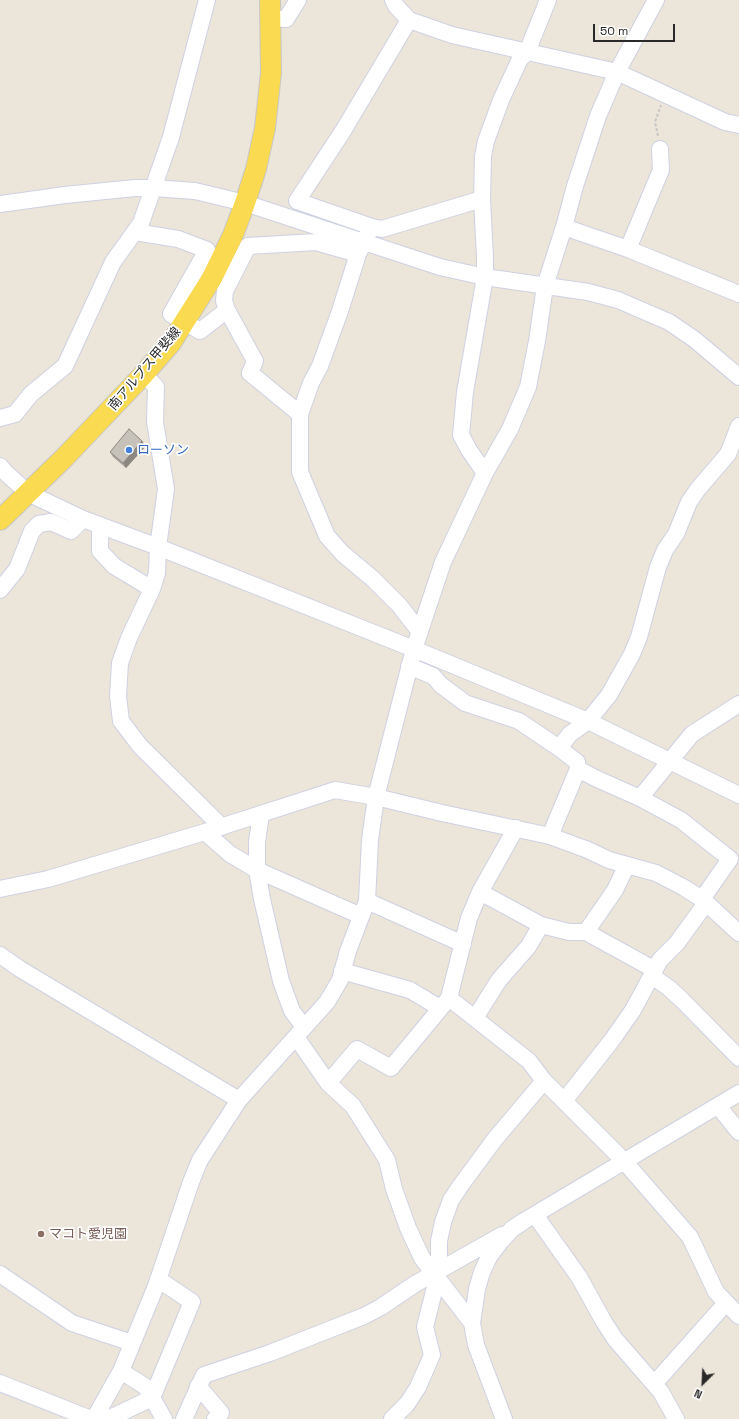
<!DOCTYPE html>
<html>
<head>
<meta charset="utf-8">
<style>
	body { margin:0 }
	#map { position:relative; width:739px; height:1419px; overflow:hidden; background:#ece5d9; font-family:"Space Grotesk",sans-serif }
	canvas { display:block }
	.north { position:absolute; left:683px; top:1363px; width:40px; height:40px; -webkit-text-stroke:3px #fff; paint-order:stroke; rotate:204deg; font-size:11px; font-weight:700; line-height:16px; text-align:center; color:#292929 }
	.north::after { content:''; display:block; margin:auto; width:14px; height:18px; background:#292929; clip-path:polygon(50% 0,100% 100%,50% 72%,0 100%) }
	.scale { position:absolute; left:593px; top:24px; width:82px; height:18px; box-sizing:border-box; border:2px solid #292929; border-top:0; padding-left:5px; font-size:12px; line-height:14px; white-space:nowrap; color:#292929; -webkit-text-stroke:3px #fff; paint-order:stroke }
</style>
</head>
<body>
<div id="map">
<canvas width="739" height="1419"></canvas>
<div class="north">N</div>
<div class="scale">50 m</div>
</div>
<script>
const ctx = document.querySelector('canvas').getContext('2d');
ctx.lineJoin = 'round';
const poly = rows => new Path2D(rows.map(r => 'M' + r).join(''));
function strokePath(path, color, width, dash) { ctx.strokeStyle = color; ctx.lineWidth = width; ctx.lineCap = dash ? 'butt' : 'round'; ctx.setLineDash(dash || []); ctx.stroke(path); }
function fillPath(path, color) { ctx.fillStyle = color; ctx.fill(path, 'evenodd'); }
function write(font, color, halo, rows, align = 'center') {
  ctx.font = font + ' "Space Grotesk","Noto Sans JP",sans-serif'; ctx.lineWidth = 3.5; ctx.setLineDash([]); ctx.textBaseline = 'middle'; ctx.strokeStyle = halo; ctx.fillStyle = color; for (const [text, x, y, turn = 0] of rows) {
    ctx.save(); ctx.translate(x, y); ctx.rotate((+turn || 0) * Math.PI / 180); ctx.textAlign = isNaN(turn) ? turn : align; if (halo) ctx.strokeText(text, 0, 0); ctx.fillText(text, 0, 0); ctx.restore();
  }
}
const path = poly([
	[658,136,655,122,661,105]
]);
const minor = poly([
	[393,0,396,6,409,20,452,35,617,72,725,122,739,125],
	[270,18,286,19,298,0],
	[409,20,343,131,297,201,372,227,382,229,482,199],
	[0,204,65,195,135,188,154,188,195,191,245,203,440,267,485,277,588,292,618,300,669,322,694,339,739,377],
	[564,227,628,249,739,294],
	[135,232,178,239,207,250,171,314,200,331,227,310,255,361,250,373,300,414,300,472,327,536,342,553,373,579,399,605,420,632],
	[628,249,661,170,660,149],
	[227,310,224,301,225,291,248,246,316,242,358,254,369,232],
	[144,374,156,387,155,422,166,489,158,547,157,573,152,589,129,638,120,663,118,696,121,721,140,746,222,827],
	[300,414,311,383,320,366,340,311,358,254],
	[0,418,15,414,31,394,65,366,113,262,141,223,171,137,207,0],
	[0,466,6,473,28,493,83,519,158,547,414,649,588,721,739,795],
	[485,473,469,450,461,435,465,392,485,277,485,257,482,199,483,156,486,141,501,100,520,59,527,52,548,0],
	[100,526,100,551,114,566,152,589],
	[0,590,17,569,32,531,39,524,51,522,71,531,83,519],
	[409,666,433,676,441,685,465,703,519,721,559,748],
	[578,769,595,778,640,798,681,820,730,859,702,899],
	[640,798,692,734,739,704],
	[261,814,257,842,257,870,262,899,281,981,292,1011,304,1027],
	[205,832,230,854,257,870,361,916],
	[550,836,578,769,577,762,559,748,570,734,588,721,609,695,632,654,639,637,658,567,665,550,676,534,689,502,698,489,728,454,739,426],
	[0,889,48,879,205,832,335,790,376,797,442,813,550,836,588,850,609,860,656,873,683,887,702,899,739,933],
	[480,892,541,925,569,932,586,932,655,970],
	[367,901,463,944],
	[586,932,615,890,627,865],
	[0,955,20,969,239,1100],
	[342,971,410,990,440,1008],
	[652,976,669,988,682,1000,739,1058],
	[449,998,529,1061,544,1081,624,1161,690,1237,716,1292,739,1316],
	[475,1018,499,980,528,947,541,925],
	[296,1037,328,1083,353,1106,387,1160,394,1189,408,1228,422,1258,472,1323],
	[328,1083,357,1049,391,1068,449,998,469,918,480,892,516,828],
	[564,1101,612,1040,633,1010,660,960,677,943,706,903],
	[718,1106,739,1132],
	[535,1215,579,1277,604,1322,615,1339,661,1392,676,1419],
	[439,1271,439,1241,443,1222,451,1200,461,1185,495,1139,544,1081],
	[0,1274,72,1323,132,1343],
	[121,1371,146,1387,164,1419],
	[0,1383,91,1419],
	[654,1384,726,1303],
	[198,1386,221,1413,215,1419],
	[94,1419,121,1371,156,1286,191,1182,200,1160,239,1100,327,1002,340,980,348,951,367,901,370,840,376,797,414,649,443,562,485,473,510,429,528,387,537,341,545,286,564,227,575,186,598,116,617,72,656,0],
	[103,1419,108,1419,152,1398,192,1302,158,1279],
	[184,1419,204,1375,270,1353,364,1316,381,1307,415,1284,502,1235],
	[392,1419,407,1404,418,1387,432,1355,425,1327,437,1279],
	[504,1419,476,1345,472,1323,477,1289,482,1272,489,1257,501,1241,512,1229,524,1221,739,1093]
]);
const major = poly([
	[0,520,64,458,144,374,171,343,212,278,233,235,245,203,256,169,265,128,271,73,270,0]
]);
const wall = poly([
	[142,441,146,446,126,468,113,457,110,452]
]);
const shadedWall = poly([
	[142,441,146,446,126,468,123,463]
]);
const building = poly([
	[129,429,142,441,123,463,110,452,129,429]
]);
const markers = [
	[129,450,4,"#3f7fe0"],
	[41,1234,4,"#8d6e63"]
];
const streetNames = [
	["南アルプス甲斐線",145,369,-50]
];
const shopNames = [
	["ローソン",137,450]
];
const educationNames = [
	["マコト愛児園",49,1234]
];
strokePath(minor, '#ced1e3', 18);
strokePath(major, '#c7c7c7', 22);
strokePath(path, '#c7c7c7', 2, [3, 2]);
strokePath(minor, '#fff', 16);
strokePath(major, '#fada50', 20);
fillPath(wall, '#aba79f');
fillPath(shadedWall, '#8b8882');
fillPath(building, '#c7c2b9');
strokePath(building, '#8b8882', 1);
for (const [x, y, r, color] of markers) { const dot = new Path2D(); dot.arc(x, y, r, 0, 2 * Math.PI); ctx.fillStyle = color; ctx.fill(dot); strokePath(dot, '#fff', 1.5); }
write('13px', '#292929', '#fff', streetNames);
write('13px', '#366cbe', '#fff', shopNames, 'left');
write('13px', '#785e54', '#fff', educationNames, 'left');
</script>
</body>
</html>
